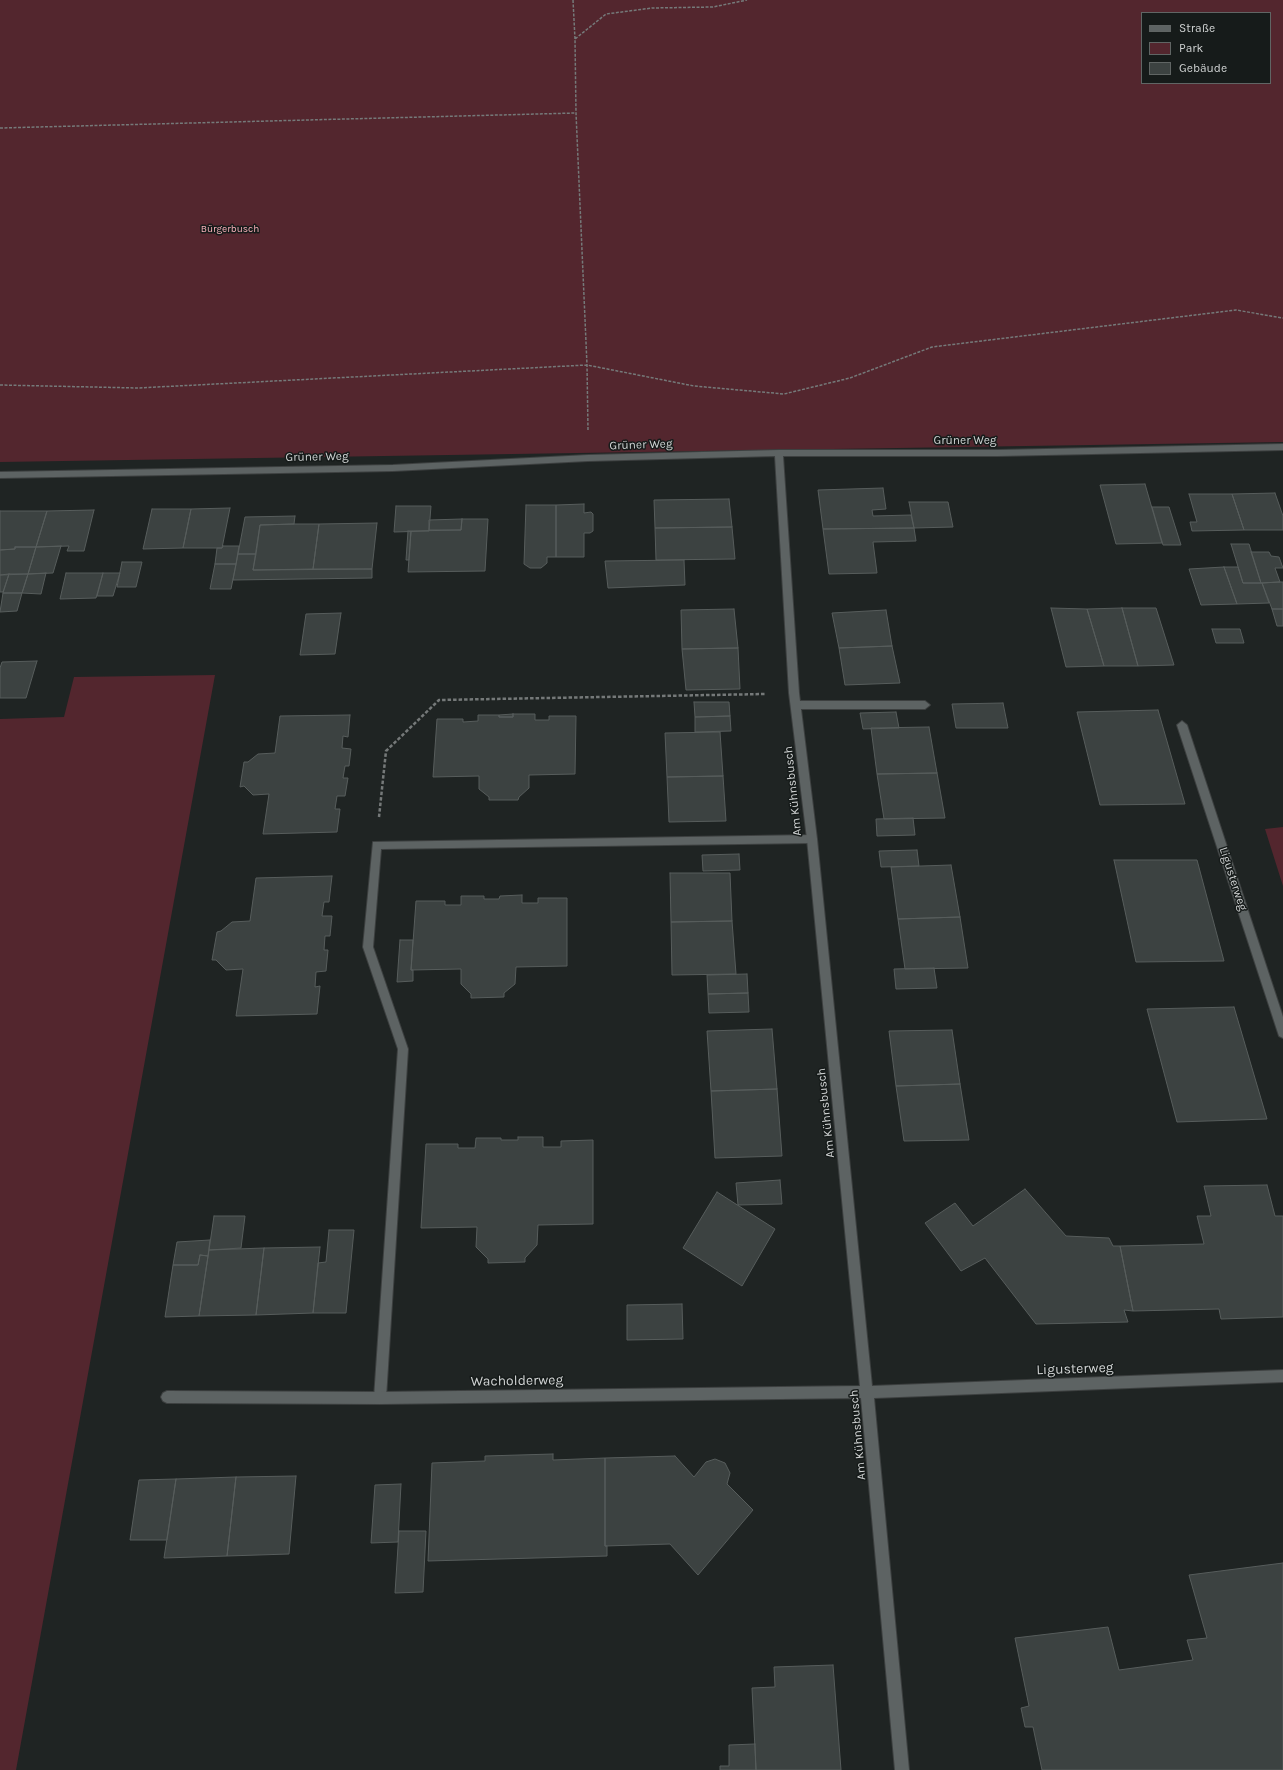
<!DOCTYPE html>
<html>
<head>
<meta charset="utf-8">
<style>
	body { margin:0 }
	#map { position:relative; width:1283px; height:1770px; overflow:hidden; background:#1f2423; font-family:Karla,sans-serif }
	canvas { display:block }
	.legend { position:absolute; left:1141px; top:12px; width:130px; height:72px; box-sizing:border-box; background:#161b1a; border:1px solid #606564; margin:0; padding:5px 7px; list-style:none; font-size:12px; color:#d0d3d3 }
	.legend li { display:flex; align-items:center; gap:8px; height:20px }
	.legend b { width:20px; border:1px solid #606564 }
</style>
</head>
<body>
<div id="map">
<canvas width="1283" height="1770"></canvas>
<ul class="legend">
<li><b style="height:5px;background:#5d6363"></b>Straße</li>
<li><b style="height:11px;background:#53262e"></b>Park</li>
<li><b style="height:11px;background:#3c4241"></b>Gebäude</li>
</ul>
</div>
<script>
const ctx = document.querySelector('canvas').getContext('2d');
ctx.lineJoin = 'round';
function fillPath(path, color) { ctx.fillStyle = color; ctx.fill(path, 'evenodd'); }
const poly = rows => new Path2D(rows.map(r => 'M' + r).join(''));
function strokePath(path, color, width, dash) { ctx.strokeStyle = color; ctx.lineWidth = width; ctx.lineCap = dash ? 'butt' : 'round'; ctx.setLineDash(dash || []); ctx.stroke(path); }
function write(font, color, halo, rows, align = 'center') {
  ctx.font = font + ' Karla,sans-serif'; ctx.lineWidth = 3; ctx.setLineDash([]); ctx.textBaseline = 'middle'; ctx.strokeStyle = halo; ctx.fillStyle = color; for (const [text, x, y, turn = 0] of rows) {
    ctx.save(); ctx.translate(x, y); ctx.rotate((+turn || 0) * Math.PI / 180); ctx.textAlign = isNaN(turn) ? turn : align; if (halo) ctx.strokeText(text, 0, 0); ctx.fillText(text, 0, 0); ctx.restore();
  }
}
const green = poly([
	[0,0,1283,0,1283,442,0,462],
	[1142,13,1270,13,1270,83,1142,83],
	[215,675,16,1770,0,1770,0,719,64,717,74,677],
	[1283,827,1283,886,1265,829]
]);
const building = poly([
	[1145,484,1162,543,1116,544,1100,485,1145,484],
	[883,488,886,509,872,510,873,516,911,515,914,528,823,529,818,490,883,488],
	[1275,493,1283,516,1283,530,1244,530,1232,494,1275,493],
	[1189,494,1232,494,1244,530,1192,531,1190,522,1197,522,1189,494],
	[729,499,732,527,655,528,654,500,729,499],
	[909,502,948,502,953,527,914,528,909,502],
	[584,504,584,513,591,512,593,514,593,531,590,533,584,533,584,557,556,557,556,505,584,504],
	[526,505,556,505,556,557,547,557,547,563,541,568,530,568,524,564,526,505],
	[396,506,431,506,429,531,394,532,396,506],
	[1152,507,1169,507,1181,545,1163,545,1152,507],
	[230,508,222,548,183,548,191,509,230,508],
	[152,509,191,509,183,548,143,549,152,509],
	[94,510,84,551,67,551,69,546,36,547,47,511,94,510],
	[0,511,47,511,36,547,15,547,15,549,0,550,0,511],
	[295,516,294,524,260,525,256,554,238,554,245,517,295,516],
	[462,519,488,519,485,571,408,572,411,531,461,530,462,519],
	[462,519,461,530,429,530,429,520,462,519],
	[377,523,372,569,313,569,319,524,377,523],
	[294,524,319,524,313,569,253,570,260,525,294,524],
	[732,527,735,559,656,560,655,528,732,527],
	[914,528,916,541,873,542,877,573,829,574,823,529,914,528],
	[408,531,411,531,409,560,406,560,408,531],
	[1231,544,1249,544,1261,583,1243,583,1231,544],
	[61,546,53,573,28,574,36,547,61,546],
	[223,546,239,546,236,564,215,564,217,548,222,548,223,546],
	[15,547,36,547,28,574,0,575,0,550,15,549,15,547],
	[1251,552,1269,552,1271,556,1279,557,1283,568,1275,568,1280,582,1261,583,1251,552],
	[238,554,256,554,253,570,372,569,372,578,233,580,238,554],
	[684,560,685,585,608,588,605,561,684,560],
	[122,562,142,562,136,587,117,587,122,562],
	[215,564,236,564,231,589,210,589,215,564],
	[1224,567,1237,604,1201,605,1189,569,1224,567],
	[1224,567,1238,567,1243,583,1262,583,1269,603,1237,604,1224,567],
	[46,573,41,594,22,593,28,574,46,573],
	[66,573,103,573,96,598,60,599,66,573],
	[103,573,120,573,113,596,97,596,103,573],
	[9,574,28,574,22,593,3,593,9,574],
	[9,574,3,592,0,592,0,575,9,574],
	[1279,582,1283,582,1283,609,1272,609,1262,583,1279,582],
	[3,593,22,593,17,611,0,612,3,593],
	[1051,608,1087,609,1104,666,1066,667,1051,608],
	[1122,608,1138,666,1104,666,1087,609,1122,608],
	[1122,608,1156,608,1174,665,1138,666,1122,608],
	[734,609,738,648,682,649,681,610,734,609],
	[1272,609,1283,609,1283,626,1277,626,1272,609],
	[886,610,892,646,839,648,832,613,886,610],
	[341,613,335,654,300,655,306,614,341,613],
	[1212,629,1240,629,1244,643,1216,643,1212,629],
	[892,646,900,683,845,685,839,648,892,646],
	[738,648,740,689,686,690,682,649,738,648],
	[37,661,26,698,0,698,0,668,2,662,37,661],
	[694,702,729,702,730,716,695,717,694,702],
	[1003,703,1008,728,956,728,952,704,1003,703],
	[1158,710,1185,804,1100,805,1077,712,1158,710],
	[896,712,899,728,863,729,860,713,896,712],
	[513,714,535,714,535,720,549,720,549,716,576,716,575,774,529,775,529,788,519,797,518,800,489,800,489,797,479,789,479,776,433,777,437,719,463,719,463,722,478,721,478,715,499,715,499,717,513,717,513,714],
	[513,714,513,717,499,717,499,715,513,714],
	[350,715,348,737,343,736,342,748,351,749,349,766,345,766,343,778,348,778,345,796,337,796,335,809,340,809,337,832,263,834,269,794,253,795,244,786,240,787,244,762,248,762,258,754,275,753,280,716,350,715],
	[730,716,731,731,695,732,695,717,730,716],
	[929,727,937,773,877,774,871,728,929,727],
	[720,732,723,776,667,777,665,733,720,732],
	[937,773,945,818,884,819,877,774,937,773],
	[723,776,726,821,669,822,667,777,723,776],
	[913,818,915,835,877,836,876,819,913,818],
	[917,850,919,866,881,867,879,851,917,850],
	[739,854,740,870,703,871,702,855,739,854],
	[1114,860,1197,860,1224,961,1136,962,1114,860],
	[951,865,960,917,898,919,891,867,951,865],
	[670,873,730,873,732,921,671,922,670,873],
	[332,876,329,902,324,902,322,916,332,916,330,936,325,936,324,950,328,950,326,971,316,972,315,987,320,986,317,1014,236,1016,243,969,226,970,216,960,212,960,217,932,221,931,232,922,250,921,256,878,332,876],
	[522,895,522,903,538,903,538,898,567,898,567,966,516,967,515,984,504,993,504,997,471,998,471,994,461,984,461,969,411,970,416,901,445,901,445,905,461,905,461,896,484,896,484,899,499,899,500,896,522,895],
	[960,917,968,968,905,969,898,919,960,917],
	[732,921,736,974,672,975,671,922,732,921],
	[400,940,413,940,411,970,413,970,413,981,397,982,400,940],
	[934,968,937,988,896,989,894,969,934,968],
	[747,974,748,993,708,994,707,975,747,974],
	[748,993,749,1012,709,1013,708,994,748,993],
	[1234,1007,1267,1119,1177,1122,1147,1009,1234,1007],
	[772,1029,777,1089,711,1091,707,1031,772,1029],
	[952,1030,960,1084,896,1086,889,1031,952,1030],
	[960,1084,969,1140,904,1141,896,1086,960,1084],
	[777,1089,782,1156,715,1158,711,1091,777,1089],
	[518,1137,543,1137,543,1147,561,1147,561,1141,593,1140,593,1224,538,1225,537,1245,525,1258,525,1262,488,1263,488,1259,476,1247,477,1227,421,1228,426,1144,458,1144,458,1148,475,1148,476,1138,501,1138,501,1140,518,1140,518,1137],
	[780,1180,782,1204,738,1205,736,1183,780,1180],
	[1267,1185,1275,1216,1283,1216,1283,1317,1221,1319,1219,1309,1133,1311,1120,1246,1204,1244,1197,1216,1211,1216,1204,1186,1267,1185],
	[1025,1189,1066,1236,1109,1238,1113,1246,1120,1246,1133,1311,1124,1310,1128,1322,1036,1324,985,1258,961,1271,925,1223,955,1203,973,1226,1025,1189],
	[717,1192,775,1229,742,1286,683,1248,717,1192],
	[214,1216,245,1216,241,1248,209,1250,214,1216],
	[329,1230,354,1230,346,1313,313,1313,318,1263,326,1262,329,1230],
	[210,1240,208,1256,200,1255,198,1265,173,1265,177,1242,210,1240],
	[320,1247,313,1313,256,1315,264,1248,320,1247],
	[264,1248,256,1315,199,1316,209,1250,264,1248],
	[200,1255,208,1256,199,1316,165,1317,173,1265,198,1265,200,1255],
	[682,1304,683,1339,627,1340,627,1305,682,1304],
	[553,1454,553,1460,605,1458,605,1546,607,1546,607,1556,428,1561,432,1463,485,1461,485,1456,553,1454],
	[675,1456,694,1477,706,1462,715,1459,725,1463,730,1473,727,1484,753,1510,698,1575,670,1544,605,1546,605,1458,675,1456],
	[296,1476,289,1554,227,1556,236,1477,296,1476],
	[236,1477,227,1556,164,1558,176,1479,236,1477],
	[176,1479,167,1540,130,1540,139,1480,176,1479],
	[401,1484,398,1542,371,1543,375,1485,401,1484],
	[399,1531,426,1531,423,1592,395,1593,399,1531],
	[1283,1563,1283,1770,1042,1770,1033,1727,1025,1727,1021,1708,1029,1706,1015,1638,1108,1627,1119,1670,1193,1660,1187,1640,1207,1638,1189,1575,1283,1563],
	[833,1665,841,1770,756,1770,752,1688,775,1687,774,1667,833,1665],
	[755,1744,756,1770,720,1770,720,1766,729,1766,729,1745,755,1744]
]);
const pathFar1 = poly([
	[573,0,575,39],
	[0,128,576,113],
	[0,385,138,388,587,365,694,386,784,394,850,378,932,347,1236,310,1283,318],
	[588,430,587,365,576,113,575,39,606,14,652,8,713,7,747,0]
]);
const path = poly([
	[379,817,386,751,439,700,765,694]
]);
const lane = poly([
	[797,701,925,701,930,705,925,709,797,709,792,705,797,701],
	[812,835,815,836,817,839,815,842,812,843,381,849,373,947,408,1049,386,1398,384,1402,380,1404,376,1402,374,1398,398,1049,363,947,373,842,812,835]
]);
const street = poly([
	[1283,444,1283,450,998,456,783,456,799,693,817,839,872,1386,1283,1370,1283,1382,874,1398,909,1770,895,1770,861,1398,380,1404,167,1403,163,1401,161,1397,163,1393,167,1391,380,1392,860,1386,807,839,789,693,775,456,588,461,393,471,0,478,0,472,393,465,588,455,779,450,998,450,1283,444],
	[1182,721,1187,725,1283,1017,1283,1038,1279,1036,1278,1033,1177,725,1182,721]
]);
const farParknames = [
	["Bürgerbusch",230,229]
];
const streetNames = [
	["Grüner Weg",965,441],
	["Grüner Weg",641,445,-2],
	["Grüner Weg",317,457,-1],
	["Am Kühnsbusch",793,791,-96],
	["Ligusterweg",1233,879,72],
	["Am Kühnsbusch",826,1113,-96],
	["Am Kühnsbusch",858,1435,-95]
];
const nearStreetnames = [
	["Ligusterweg",1075,1369,-2],
	["Wacholderweg",517,1381,-1]
];
fillPath(green, '#53262e');
fillPath(building, '#3c4241');
strokePath(building, '#575d5c', 1);
strokePath(lane, '#3d4040', 2);
strokePath(street, '#3d4040', 2);
strokePath(pathFar1, '#757979', 1.5, [3, 1.5]);
strokePath(path, '#757979', 2.5, [3.5, 2]);
fillPath(lane, '#5d6363');
fillPath(street, '#5d6363');
write('10px', '#fbb2bc', '#161b1a', farParknames);
write('12px', '#d0d3d3', '#161b1a', streetNames);
write('14px', '#d0d3d3', '#161b1a', nearStreetnames);
</script>
</body>
</html>
